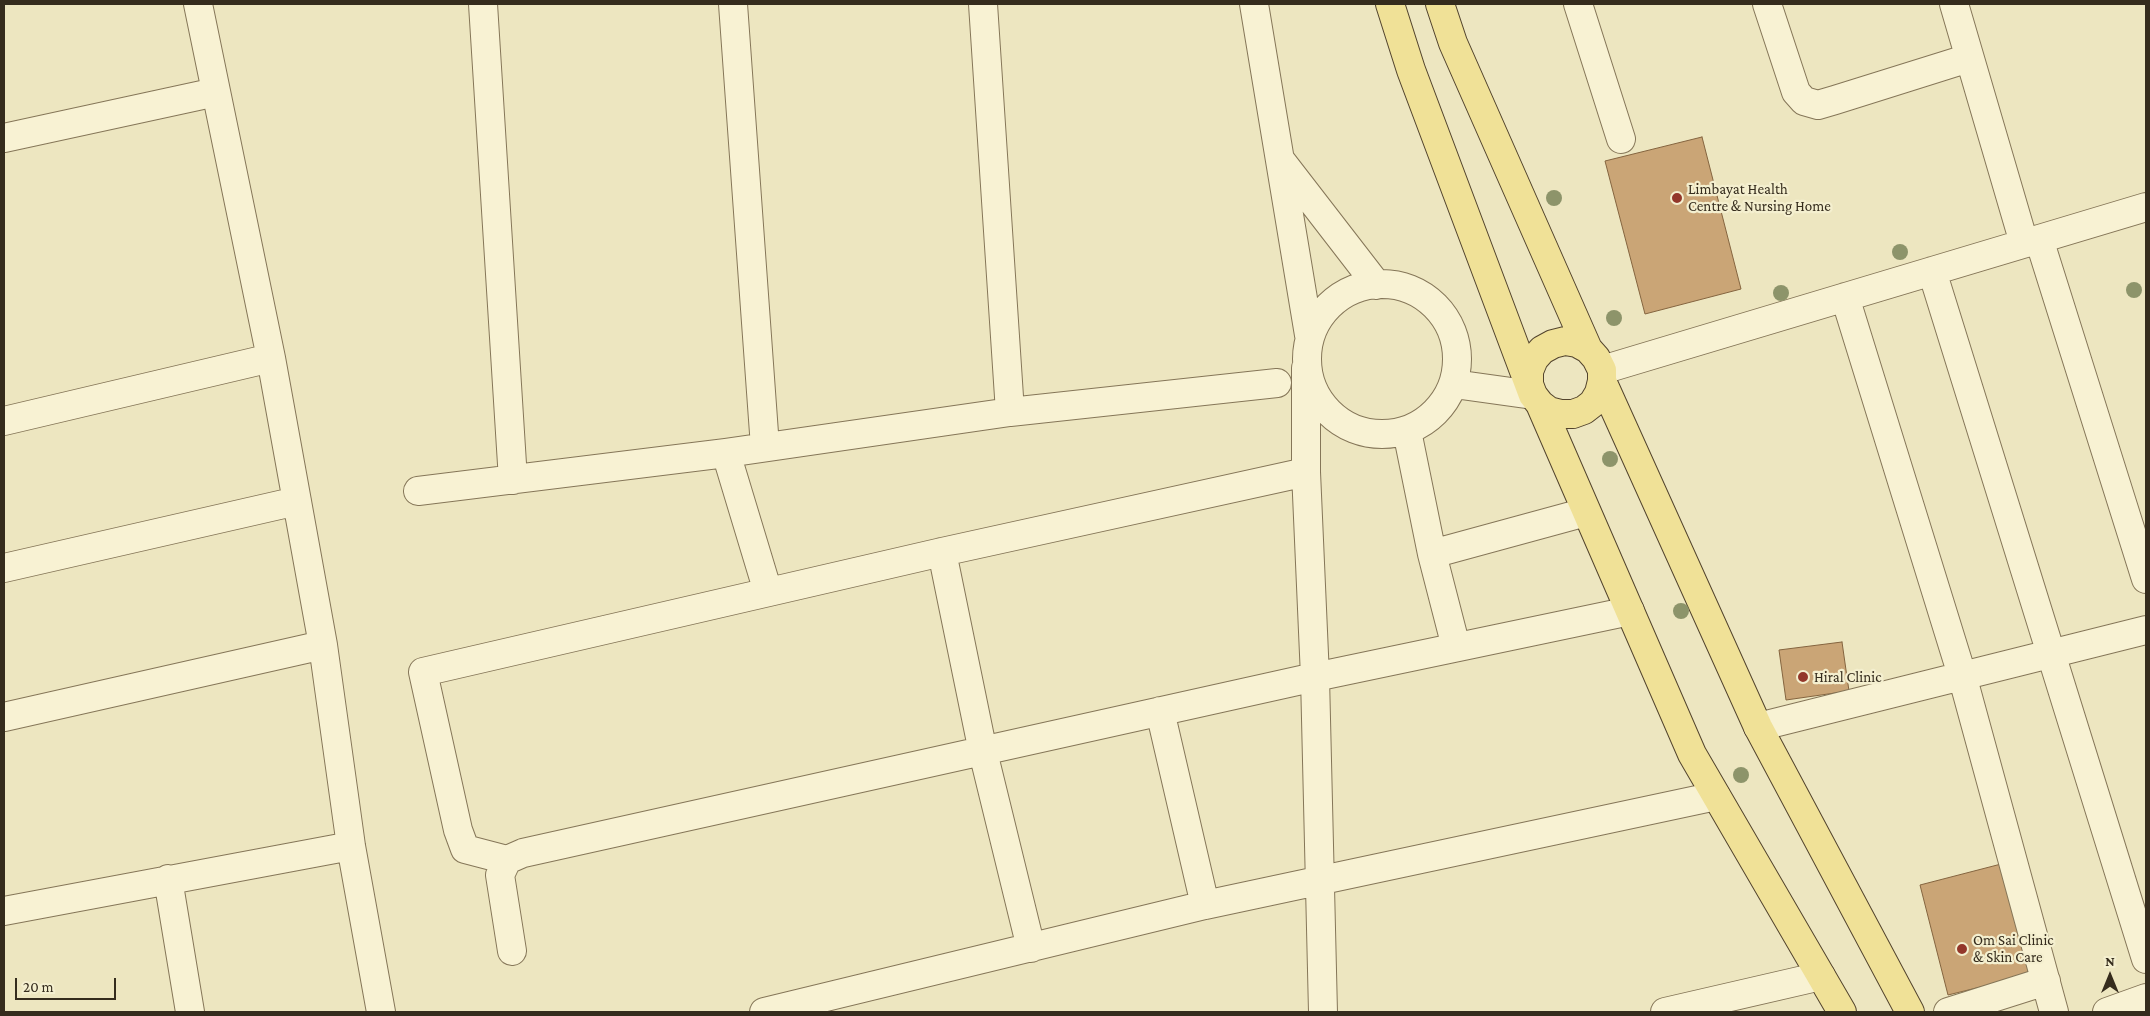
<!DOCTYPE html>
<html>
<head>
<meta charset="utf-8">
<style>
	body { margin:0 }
	#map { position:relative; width:2150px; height:1016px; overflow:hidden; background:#ede6c0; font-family:"Crimson Pro",serif }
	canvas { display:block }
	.frame { position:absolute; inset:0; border:5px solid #352c1d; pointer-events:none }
	.north { position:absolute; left:2085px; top:951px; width:50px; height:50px; -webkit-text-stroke:4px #f4efcf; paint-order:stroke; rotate:0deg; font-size:14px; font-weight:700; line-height:20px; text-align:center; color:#352c1d }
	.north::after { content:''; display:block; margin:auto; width:18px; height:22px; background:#352c1d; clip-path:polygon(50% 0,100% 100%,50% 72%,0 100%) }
	.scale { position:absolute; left:15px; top:978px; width:101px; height:22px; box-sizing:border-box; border:2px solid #352c1d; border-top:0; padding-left:6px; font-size:15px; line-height:18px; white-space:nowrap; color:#352c1d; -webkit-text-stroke:4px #f4efcf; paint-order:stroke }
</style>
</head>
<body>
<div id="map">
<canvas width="2150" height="1016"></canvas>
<div class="frame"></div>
<div class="north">N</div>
<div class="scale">20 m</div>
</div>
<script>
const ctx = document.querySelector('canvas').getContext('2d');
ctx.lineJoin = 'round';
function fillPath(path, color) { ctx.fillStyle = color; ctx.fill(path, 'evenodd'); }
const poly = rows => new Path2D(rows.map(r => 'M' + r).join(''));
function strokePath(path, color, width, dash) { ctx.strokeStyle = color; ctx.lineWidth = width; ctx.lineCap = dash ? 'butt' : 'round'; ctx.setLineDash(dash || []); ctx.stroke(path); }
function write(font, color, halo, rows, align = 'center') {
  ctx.font = font + ' "Crimson Pro",serif'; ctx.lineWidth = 4.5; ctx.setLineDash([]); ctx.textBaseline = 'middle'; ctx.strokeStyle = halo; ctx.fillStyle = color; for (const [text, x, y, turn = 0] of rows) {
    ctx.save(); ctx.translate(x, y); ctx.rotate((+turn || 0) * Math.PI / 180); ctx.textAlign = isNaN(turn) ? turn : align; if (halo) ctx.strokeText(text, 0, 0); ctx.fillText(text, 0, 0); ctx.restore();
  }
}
const building = poly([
	[1702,137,1741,289,1645,314,1605,161,1702,137],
	[1842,642,1849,691,1786,700,1779,650,1842,642],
	[2005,863,2033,974,1948,995,1920,885,2005,863]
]);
const minor = poly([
	[198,4,271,358,323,645,351,846,381,1012],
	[483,4,513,480],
	[733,4,765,447],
	[983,4,1010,412],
	[1254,4,1309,335],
	[1578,4,1621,139],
	[1767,4,1796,92,1804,101,1818,105,1835,100,1969,58],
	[1954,4,2024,243],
	[4,138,216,92],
	[1282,162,1377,285],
	[2039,239,2146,579],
	[1932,271,2146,959],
	'1307 359a75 75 0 1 1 150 0a75 75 0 1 1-150 0Z',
	[1845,297,1962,675,2054,1012],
	[1306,368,1306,472,1315,677,1323,1012],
	[1602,370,2146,207],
	[1454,384,1533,395],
	[4,421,271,358],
	[1407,431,1432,554,1456,647],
	[726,453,768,592],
	[418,491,726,453,1010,412,1277,383],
	[942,552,983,752,1031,948],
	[1432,554,1586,512],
	[4,568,297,501],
	[1160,711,1205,905],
	[4,717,323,645],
	[1758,727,2146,630],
	[507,860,465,849,458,830,423,672,942,552,1306,472],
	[168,879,190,1012],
	[4,911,351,846],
	[512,951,500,875,507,860,523,853,1315,677,1630,611],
	[764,1012,1205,905,1716,796],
	[1665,1012,1821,976],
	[1948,1012,2046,981],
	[2107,1012,2146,998]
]);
const major = poly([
	[1390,4,1411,70,1533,395,1540,404,1549,411,1561,414,1573,414,1584,410,1593,403,1599,393,1602,381,1602,370,1596,358,1588,349,1577,343,1565,341,1553,344,1542,350,1534,359,1529,371,1529,383],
	[1440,4,1453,43,1588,349],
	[1602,381,1758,727,1910,1012],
	[1540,404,1692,754,1842,1012]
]);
const trees = [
	[1554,198],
	[1900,252],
	[2134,290],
	[1781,293],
	[1614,318],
	[1610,459],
	[1681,611],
	[1741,775]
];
const markers = [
	[1677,198,6,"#93372a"],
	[1803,677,6,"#93372a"],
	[1962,949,6,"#93372a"]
];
const poiNames = [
	["Limbayat Health",1688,189],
	["Centre & Nursing Home",1688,206],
	["Hiral Clinic",1814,677],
	["Om Sai Clinic",1973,940],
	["& Skin Care",1973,957]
];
fillPath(building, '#caa576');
strokePath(building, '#84643f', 1);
strokePath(minor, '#857658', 30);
strokePath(major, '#53442d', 30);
strokePath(minor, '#f8f2d3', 28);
strokePath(major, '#f0e197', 28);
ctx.fillStyle = '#8d946a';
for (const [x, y] of trees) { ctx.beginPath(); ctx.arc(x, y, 8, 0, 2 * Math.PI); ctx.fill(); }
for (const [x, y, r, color] of markers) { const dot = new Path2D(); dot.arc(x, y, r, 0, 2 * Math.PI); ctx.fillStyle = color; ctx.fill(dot); strokePath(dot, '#f4efcf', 2); }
write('15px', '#352c1d', '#f4efcf', poiNames, 'left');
</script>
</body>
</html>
